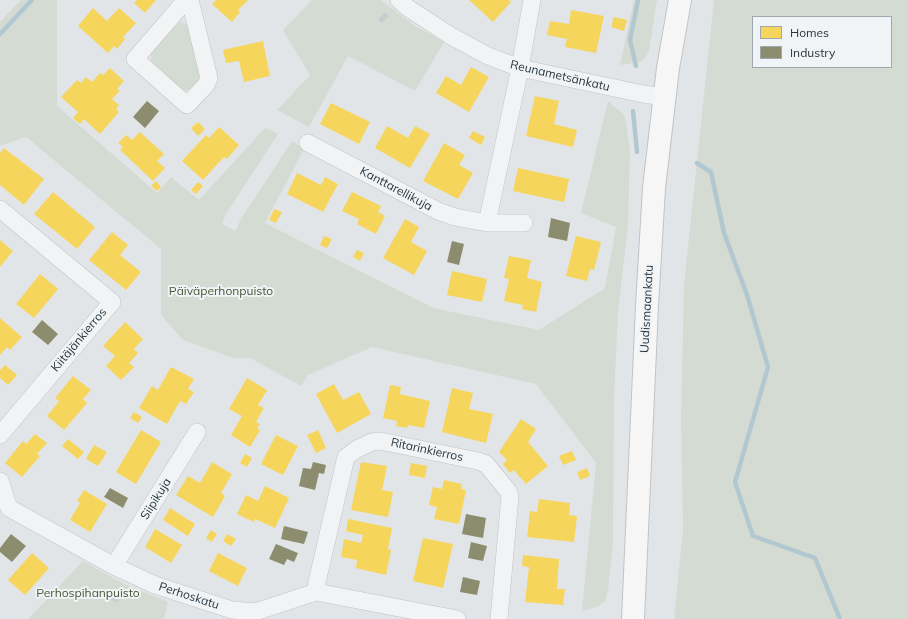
<!DOCTYPE html>
<html>
<head>
<meta charset="utf-8">
<style>
	body { margin:0 }
	#map { position:relative; width:908px; height:619px; overflow:hidden; background:#e2e5e7; font-family:Mulish,sans-serif }
	canvas { display:block }
	.legend { position:absolute; left:752px; top:16px; width:140px; height:52px; box-sizing:border-box; background:#f0f4f6; border:1px solid #a1a8ad; margin:0; padding:5px 7px; list-style:none; font-size:12px; color:#2a363f }
	.legend li { display:flex; align-items:center; gap:8px; height:20px }
	.legend b { width:20px; border:1px solid #a1a8ad }
</style>
</head>
<body>
<div id="map">
<canvas width="908" height="619"></canvas>
<ul class="legend">
<li><b style="height:11px;background:#f6d55c"></b>Homes</li>
<li><b style="height:11px;background:#8c8c6e"></b>Industry</li>
</ul>
</div>
<script>
const ctx = document.querySelector('canvas').getContext('2d');
ctx.lineJoin = 'round';
function fillPath(path, color) { ctx.fillStyle = color; ctx.fill(path, 'evenodd'); }
const poly = rows => new Path2D(rows.map(r => 'M' + r).join(''));
function strokePath(path, color, width, dash) { ctx.strokeStyle = color; ctx.lineWidth = width; ctx.lineCap = dash ? 'butt' : 'round'; ctx.setLineDash(dash || []); ctx.stroke(path); }
function write(font, color, halo, rows, align = 'center') {
  ctx.font = font + ' Mulish,sans-serif'; ctx.lineWidth = 4; ctx.setLineDash([]); ctx.textBaseline = 'middle'; ctx.strokeStyle = halo; ctx.fillStyle = color; for (const [text, x, y, turn = 0] of rows) {
    ctx.save(); ctx.translate(x, y); ctx.rotate((+turn || 0) * Math.PI / 180); ctx.textAlign = isNaN(turn) ? turn : align; if (halo) ctx.strokeText(text, 0, 0); ctx.fillText(text, 0, 0); ctx.restore();
  }
}
const green = poly([
	[21,0,57,0,57,106,157,193,171,177,199,200,265,128,278,134,226,214,222,224,235,231,241,219,292,141,304,149,265,223,433,308,539,330,605,288,616,227,581,213,608,101,622,113,625,118,630,150,628,226,618,311,614,400,613,542,608,590,605,601,597,607,582,611,596,463,536,384,372,347,308,375,301,386,250,358,233,358,183,340,161,315,161,249,26,137,0,146,0,22],
	[312,0,381,0,415,26,444,42,415,91,348,56,309,127,277,110,310,75,283,30],
	[634,0,657,0,649,51,645,58,640,62,620,65],
	[714,0,908,0,908,619,674,619,683,530,681,419,684,285],
	[753,17,891,17,891,67,753,67],
	[180,22,186,24,188,26,199,72,199,79,191,90,184,90,178,86,151,61,151,54,175,26],
	[83,561,124,584,168,602,164,619,28,619]
]);
const homes = poly([
	[137,0,156,0,145,13,134,3],
	[216,0,248,0,238,10,240,12,232,22,212,4],
	[469,0,509,0,511,2,493,22],
	[93,8,107,21,119,8,136,23,123,37,125,39,117,49,114,46,108,53,78,26],
	[571,10,604,16,596,53,565,47,567,39,547,35,550,21,569,24],
	[614,17,627,20,624,31,611,27],
	[263,41,270,76,244,82,239,61,226,63,223,50],
	[471,67,489,77,469,112,436,93,446,76,461,85],
	[110,68,124,81,117,89,120,91,112,99,119,105,116,109,119,112,100,134,84,119,80,124,73,118,78,112,61,97,77,80,81,83,86,77,92,82,100,73,103,75],
	[535,96,559,101,554,124,577,130,573,147,526,136],
	[331,103,370,122,359,144,320,124],
	[198,122,205,129,198,136,191,128],
	[387,126,408,138,415,126,430,134,410,168,375,148],
	[219,127,239,145,227,159,224,157,203,180,182,161,206,135,209,138],
	[473,131,485,137,481,145,469,138],
	[140,132,164,154,157,161,165,168,153,181,120,150,123,147,118,143,126,135,132,140],
	[444,143,465,155,459,165,473,173,458,199,423,181],
	[4,148,44,179,24,205,0,185,0,153],
	[518,168,569,179,564,202,513,191],
	[297,173,321,185,325,177,338,184,323,212,287,194],
	[156,181,161,187,157,191,151,186],
	[198,182,203,186,196,194,191,190],
	[53,192,95,227,77,249,34,214],
	[352,192,381,206,378,212,385,216,376,234,357,224,359,219,342,211],
	[274,209,282,212,276,223,269,220],
	[405,219,419,227,411,242,427,251,414,275,383,258],
	[112,232,128,245,120,255,141,272,126,290,89,260],
	[324,236,332,239,327,248,320,245],
	[576,236,601,242,594,270,590,269,587,281,566,276],
	[0,240,13,251,0,267],
	[357,250,364,253,360,261,353,257],
	[509,256,531,260,527,278,542,282,536,312,522,309,523,305,504,301,509,279,504,278],
	[452,271,487,279,482,302,447,295],
	[40,274,58,289,34,318,16,304],
	[0,318,22,337,10,350,7,347,0,355],
	[125,322,143,339,134,349,138,353,129,363,134,367,121,380,106,366,115,356,103,346],
	[5,365,17,375,8,385,0,378,0,370],
	[171,367,194,379,188,389,194,392,186,404,180,401,167,424,139,408,152,386,158,390],
	[73,376,91,390,83,399,87,403,64,430,47,416,59,401,55,398],
	[247,378,267,390,258,405,264,408,256,422,260,424,257,428,260,430,250,447,231,435,242,416,229,409],
	[334,384,343,400,359,392,371,414,337,433,316,394],
	[390,385,401,387,400,394,430,401,424,428,408,425,407,428,396,426,397,421,383,418],
	[452,388,473,393,469,409,493,414,486,443,442,432],
	[134,412,142,417,138,423,130,418],
	[521,419,536,429,528,442,548,466,526,484,514,470,510,473,503,464,507,460,499,452],
	[141,430,161,442,136,484,116,472],
	[318,430,326,448,316,453,307,435],
	[35,434,47,443,37,454,40,456,22,477,5,463,23,441,26,444],
	[276,435,298,446,283,475,261,464],
	[68,439,84,452,78,459,62,446],
	[94,445,107,452,98,466,86,459],
	[572,451,576,460,563,465,559,456],
	[245,454,252,458,247,467,240,463],
	[212,462,232,474,221,493,225,496,213,517,176,495,188,476,200,483],
	[361,462,387,466,382,490,393,492,388,517,351,510],
	[411,463,427,466,425,478,409,475],
	[587,468,590,476,580,480,577,472],
	[444,480,462,484,461,489,466,490,459,524,434,519,437,507,429,505,433,487,442,489],
	[265,486,289,498,275,528,255,519,254,522,237,514,246,495,258,501],
	[84,490,107,504,90,532,70,520,80,503,77,501],
	[539,499,570,503,569,515,577,516,574,542,527,537,530,511,537,512],
	[170,508,195,524,188,536,163,520],
	[348,519,392,528,388,549,391,550,386,575,356,568,357,560,341,557,344,539,361,543,363,535,346,531],
	[155,529,182,545,171,563,145,547],
	[211,530,217,534,212,542,206,538],
	[227,534,236,539,231,546,223,541],
	[423,538,453,544,443,588,413,581],
	[32,553,49,568,25,595,8,580],
	[218,553,247,568,238,586,209,571],
	[523,555,559,559,557,589,565,589,563,605,525,602,529,567,522,566]
]);
const industry = poly([
	[147,101,159,111,145,128,133,117],
	[551,218,570,223,567,241,548,237],
	[452,241,464,244,459,265,447,262],
	[42,320,58,334,48,345,32,332],
	[313,462,326,465,324,474,319,473,315,490,299,486,303,468,311,469],
	[110,488,128,498,123,508,104,497],
	[466,514,486,518,483,538,462,534],
	[284,526,308,532,304,544,281,539],
	[11,534,26,546,12,562,0,552,0,548],
	[471,542,487,546,483,561,468,558],
	[276,544,298,553,294,562,287,559,284,565,269,559],
	[463,577,480,581,477,595,460,592]
]);
const stream = poly([
	[0,34,32,0],
	[636,66,630,40,638,0],
	[633,111,637,152],
	[697,163,711,172,724,233,747,295,768,367,735,482,753,536,815,558,840,619]
]);
const building = poly([
	[384,12,389,16,382,23,378,20],
	[116,591,121,594,117,603,111,600]
]);
const street = poly([
	[186,0,135,59,187,105,206,85,209,78,190,0],
	[399,0,408,8,451,36,488,56,520,68,643,94,665,97],
	[308,143,438,211,455,217,487,223],
	[0,209,112,302,0,435],
	[524,223,487,223,520,68,532,0],
	[0,481,9,508,114,566,155,585,232,610,255,612,316,592,457,619],
	[114,566,197,432],
	[316,592,317,582,346,457,357,449,372,442,380,441,478,461,486,464,508,491,510,496,499,619]
]);
const secondary = poly([
	[633,619,647,306,654,188,668,68,680,0]
]);
const streetNames = [
	["Reunametsänkatu",560,76,13],
	["Kanttarellikuja",396,189,28],
	["Uudismaankatu",647,309,-87],
	["Kiitäjänkierros",79,340,-50],
	["Ritarinkierros",427,450,12],
	["Siipikuja",156,499,-58],
	["Perhoskatu",189,596,18]
];
const parkNames = [
	["Päiväperhonpuisto",221,291],
	["Perhospihanpuisto",88,593]
];
fillPath(green, '#d4dbd3');
fillPath(homes, '#f6d55c');
fillPath(industry, '#8c8c6e');
strokePath(stream, '#b2c8d1', 4.5);
fillPath(building, '#cacdcf');
strokePath(street, '#c0c3c5', 18);
strokePath(secondary, '#c0c3c5', 24);
strokePath(street, '#f1f3f4', 17);
strokePath(secondary, '#f6f6f6', 22);
write('12px', '#2a363f', '#f0f4f6', streetNames);
write('12px', '#465a37', '#f0f4f6', parkNames);
</script>
</body>
</html>
